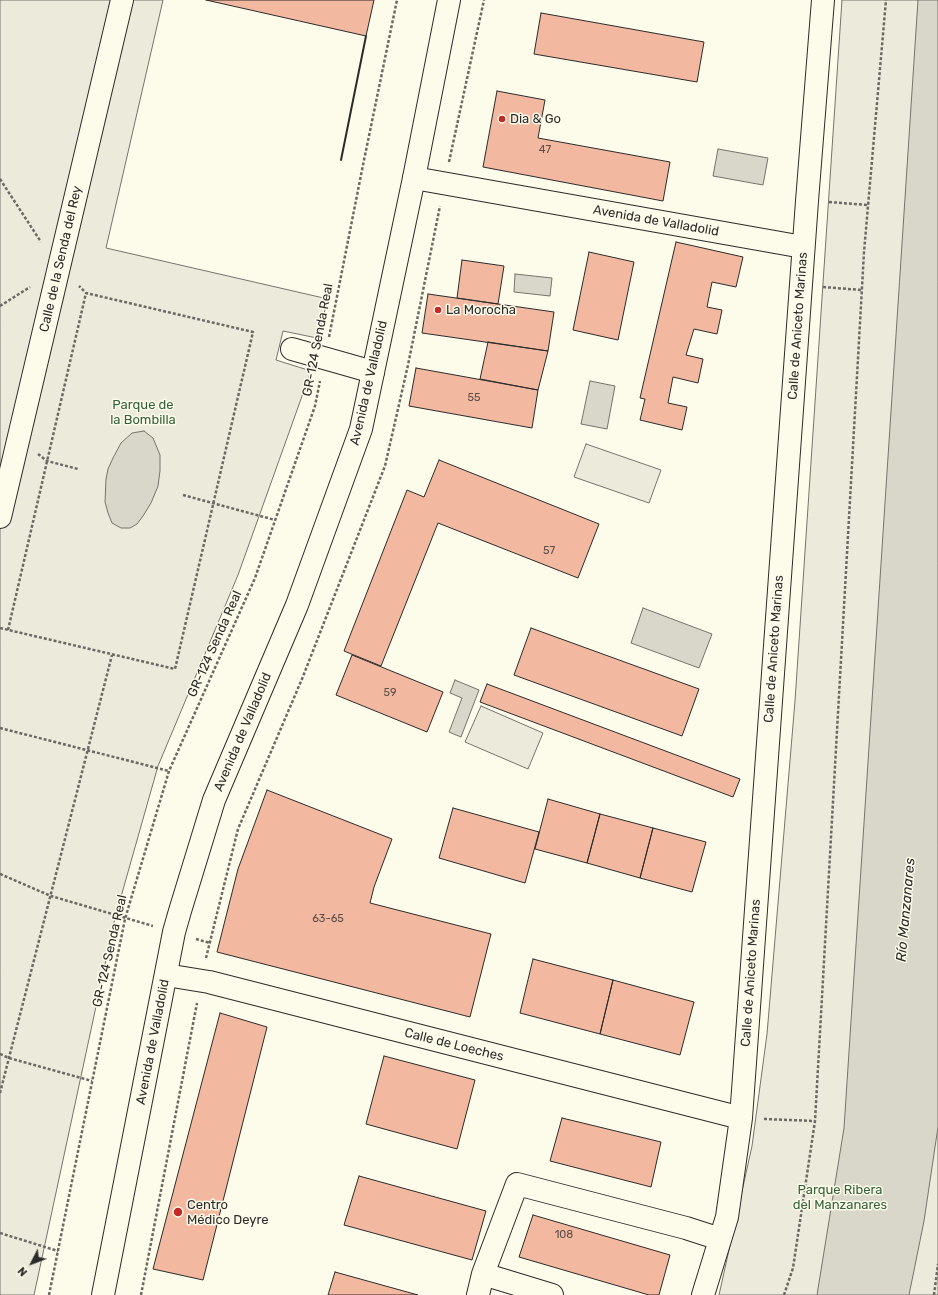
<!DOCTYPE html>
<html>
<head>
<meta charset="utf-8">
<style>
	body { margin:0 }
	#map { position:relative; width:938px; height:1295px; overflow:hidden; background:#fdfbea; font-family:Rubik,sans-serif }
	canvas { display:block }
	.north { position:absolute; left:12px; top:1243px; width:40px; height:40px; -webkit-text-stroke:3px #fdfbea; paint-order:stroke; rotate:228deg; font-size:11px; font-weight:700; line-height:16px; text-align:center; color:#2b2b2b }
	.north::after { content:''; display:block; margin:auto; width:14px; height:18px; background:#2b2b2b; clip-path:polygon(50% 0,100% 100%,50% 72%,0 100%) }
</style>
</head>
<body>
<div id="map">
<canvas width="938" height="1295"></canvas>
<div class="north">N</div>
</div>
<script>
const ctx = document.querySelector('canvas').getContext('2d');
ctx.lineJoin = 'round';
function fillPath(path, color) { ctx.fillStyle = color; ctx.fill(path, 'evenodd'); }
const poly = rows => new Path2D(rows.map(r => 'M' + r).join(''));
function strokePath(path, color, width, dash) { ctx.strokeStyle = color; ctx.lineWidth = width; ctx.lineCap = dash ? 'butt' : 'round'; ctx.setLineDash(dash || []); ctx.stroke(path); }
function write(font, color, halo, rows, align = 'center') {
  ctx.font = font + ' Rubik,sans-serif'; ctx.lineWidth = 3; ctx.setLineDash([]); ctx.textBaseline = 'middle'; ctx.strokeStyle = halo; ctx.fillStyle = color; for (const [text, x, y, turn = 0] of rows) {
    ctx.save(); ctx.translate(x, y); ctx.rotate((+turn || 0) * Math.PI / 180); ctx.textAlign = isNaN(turn) ? turn : align; if (halo) ctx.strokeText(text, 0, 0); ctx.fillText(text, 0, 0); ctx.restore();
  }
}
const green = poly([
	[0,0,163,0,106,248,328,299,317,338,283,331,276,360,311,371,238,575,158,766,115,918,34,1295,0,1295,0,0],
	[842,0,938,0,938,1295,719,1295,752,1146,767,1034,795,701,842,0],
	[586,444,661,470,649,503,574,477,586,444],
	[481,706,543,733,528,769,465,742,481,706]
]);
const water = poly([
	[918,0,938,0,938,1127,924,1221,909,1295,817,1295,844,1128,918,0],
	[718,149,768,158,763,185,713,176,718,149],
	[515,274,552,278,550,296,514,292,515,274],
	[590,381,615,386,607,429,581,424,590,381],
	[144,431,153,438,160,455,160,471,158,486,151,503,143,516,137,524,130,528,121,528,112,523,108,513,105,502,106,479,108,469,113,458,121,443,132,433,144,431],
	[643,608,712,634,699,668,631,643,643,608],
	[455,680,479,690,461,737,449,732,462,698,450,693,455,680]
]);
const building = poly([
	[206,0,374,0,366,36,206,0],
	[541,13,704,42,697,82,534,54,541,13],
	[497,91,545,100,538,138,670,162,663,201,483,167,497,91],
	[676,242,743,257,736,287,712,282,707,307,722,310,717,334,694,329,686,355,703,359,698,383,673,377,668,403,687,407,682,430,640,420,645,399,640,398,676,242],
	[589,252,634,262,618,340,573,330,589,252],
	[462,260,504,266,498,304,457,298,462,260],
	[428,294,554,312,548,351,422,333,428,294],
	[488,342,548,351,538,390,480,379,488,342],
	[416,368,538,390,532,428,409,406,416,368],
	[439,460,599,524,578,578,438,523,381,666,344,651,407,490,424,497,439,460],
	[531,628,699,689,682,736,514,675,531,628],
	[352,655,443,692,427,732,336,695,352,655],
	[487,684,740,779,733,797,480,702,487,684],
	[267,790,392,839,374,887,370,903,491,934,470,1017,217,952,238,869,267,790],
	[548,799,600,814,587,863,535,849,548,799],
	[453,808,539,832,525,883,439,858,453,808],
	[600,814,653,828,640,878,587,863,600,814],
	[653,828,706,842,692,892,640,878,653,828],
	[533,959,613,980,600,1034,520,1013,533,959],
	[613,980,694,1002,680,1055,600,1034,613,980],
	[220,1013,267,1027,203,1280,153,1269,220,1013],
	[384,1056,475,1080,457,1149,366,1124,384,1056],
	[562,1118,661,1142,651,1187,550,1161,562,1118],
	[359,1176,486,1211,472,1260,344,1225,359,1176],
	[533,1215,670,1255,659,1295,649,1295,519,1257,533,1215],
	[335,1272,418,1295,328,1295,335,1272]
]);
const path = poly([
	[449,162,484,0],
	[0,179,41,242],
	[829,202,868,205],
	[823,287,862,290],
	[0,306,30,287],
	[329,337,363,165,397,0],
	[38,454,47,461,78,469],
	[183,495,275,520],
	[0,628,175,669,253,332,86,293,79,286],
	[8,630,86,293],
	[0,728,169,771],
	[0,874,51,896,153,926],
	[196,939,210,943],
	[206,958,238,829,302,679,385,466,408,365,440,206],
	[0,1054,9,1058,92,1081],
	[0,1093,112,655],
	[764,1119,815,1121],
	[0,1233,58,1251],
	[49,1295,125,919,169,771,255,578,315,406,320,381],
	[141,1295,197,1003],
	[784,1295,793,1268,815,1121,864,252,886,0],
	[934,1295,938,1264]
]);
const minor = poly([
	[414,178,803,247],
	[292,349,373,372],
	[0,517,122,0],
	[166,975,209,982,741,1118],
	[483,1274,517,1184,686,1228,720,1239],
	[478,1295,483,1274,552,1295],
	[703,1295,727,1217,741,1118,807,201,823,0]
]);
const major = poly([
	[103,1295,174,932,180,911,214,800,297,605,361,429,414,178,449,0]
]);
const wall = poly([
	[341,160,366,36]
]);
const markers = [
	[502,119,4,"#c62828"],
	[438,310,4,"#c62828"],
	[178,1212,5,"#c62828"]
];
const numberNames = [
	["47",545,150],
	["55",474,398],
	["57",549,551],
	["59",390,693],
	["63-65",328,919],
	["108",564,1235]
];
const poiNames = [
	["Dia & Go",510,119],
	["La Morocha",446,310],
	["Centro",187,1205],
	["Médico Deyre",187,1220]
];
const streetNames = [
	["Avenida de Valladolid",656,221,10],
	["Calle de la Senda del Rey",61,259,-77],
	["Calle de Aniceto Marinas",798,326,-86],
	["GR-124 Senda Real",318,340,-79],
	["Avenida de Valladolid",369,383,-77],
	["GR-124 Senda Real",215,644,-66],
	["Calle de Aniceto Marinas",774,649,-86],
	["Avenida de Valladolid",243,732,-67],
	["GR-124 Senda Real",110,951,-77],
	["Calle de Aniceto Marinas",751,973,-86],
	["Avenida de Valladolid",153,1042,-79],
	["Calle de Loeches",454,1045,14]
];
const parkNames = [
	["Parque de",143,405],
	["la Bombilla",143,420],
	["Parque Ribera",840,1190],
	["del Manzanares",840,1205]
];
const waterNames = [
	["Río Manzanares",906,910,-85]
];
fillPath(green, '#ecebdb');
strokePath(green, '#74746e', 1);
fillPath(water, '#d8d7c9');
strokePath(water, '#74746e', 1);
fillPath(building, '#f2b8a0');
strokePath(building, '#2b2b2b', 1);
strokePath(minor, '#2b2b2b', 24);
strokePath(major, '#2b2b2b', 24);
strokePath(path, '#6a6964', 2.5, [3, 2]);
strokePath(minor, '#fdfbea', 22);
strokePath(major, '#fdfbea', 22);
strokePath(wall, '#2b2b2b', 2);
for (const [x, y, r, color] of markers) { const dot = new Path2D(); dot.arc(x, y, r, 0, 2 * Math.PI); ctx.fillStyle = color; ctx.fill(dot); strokePath(dot, '#fdfbea', 1.5); }
write('11px', '#5d4e48', null, numberNames);
write('13px', '#2b2b2b', '#fdfbea', poiNames, 'left');
write('13px', '#2b2b2b', '#fdfbea', streetNames);
write('13px', '#34623c', '#fdfbea', parkNames);
write('italic 14px', '#2b2b2b', '#fdfbea', waterNames);
</script>
</body>
</html>
